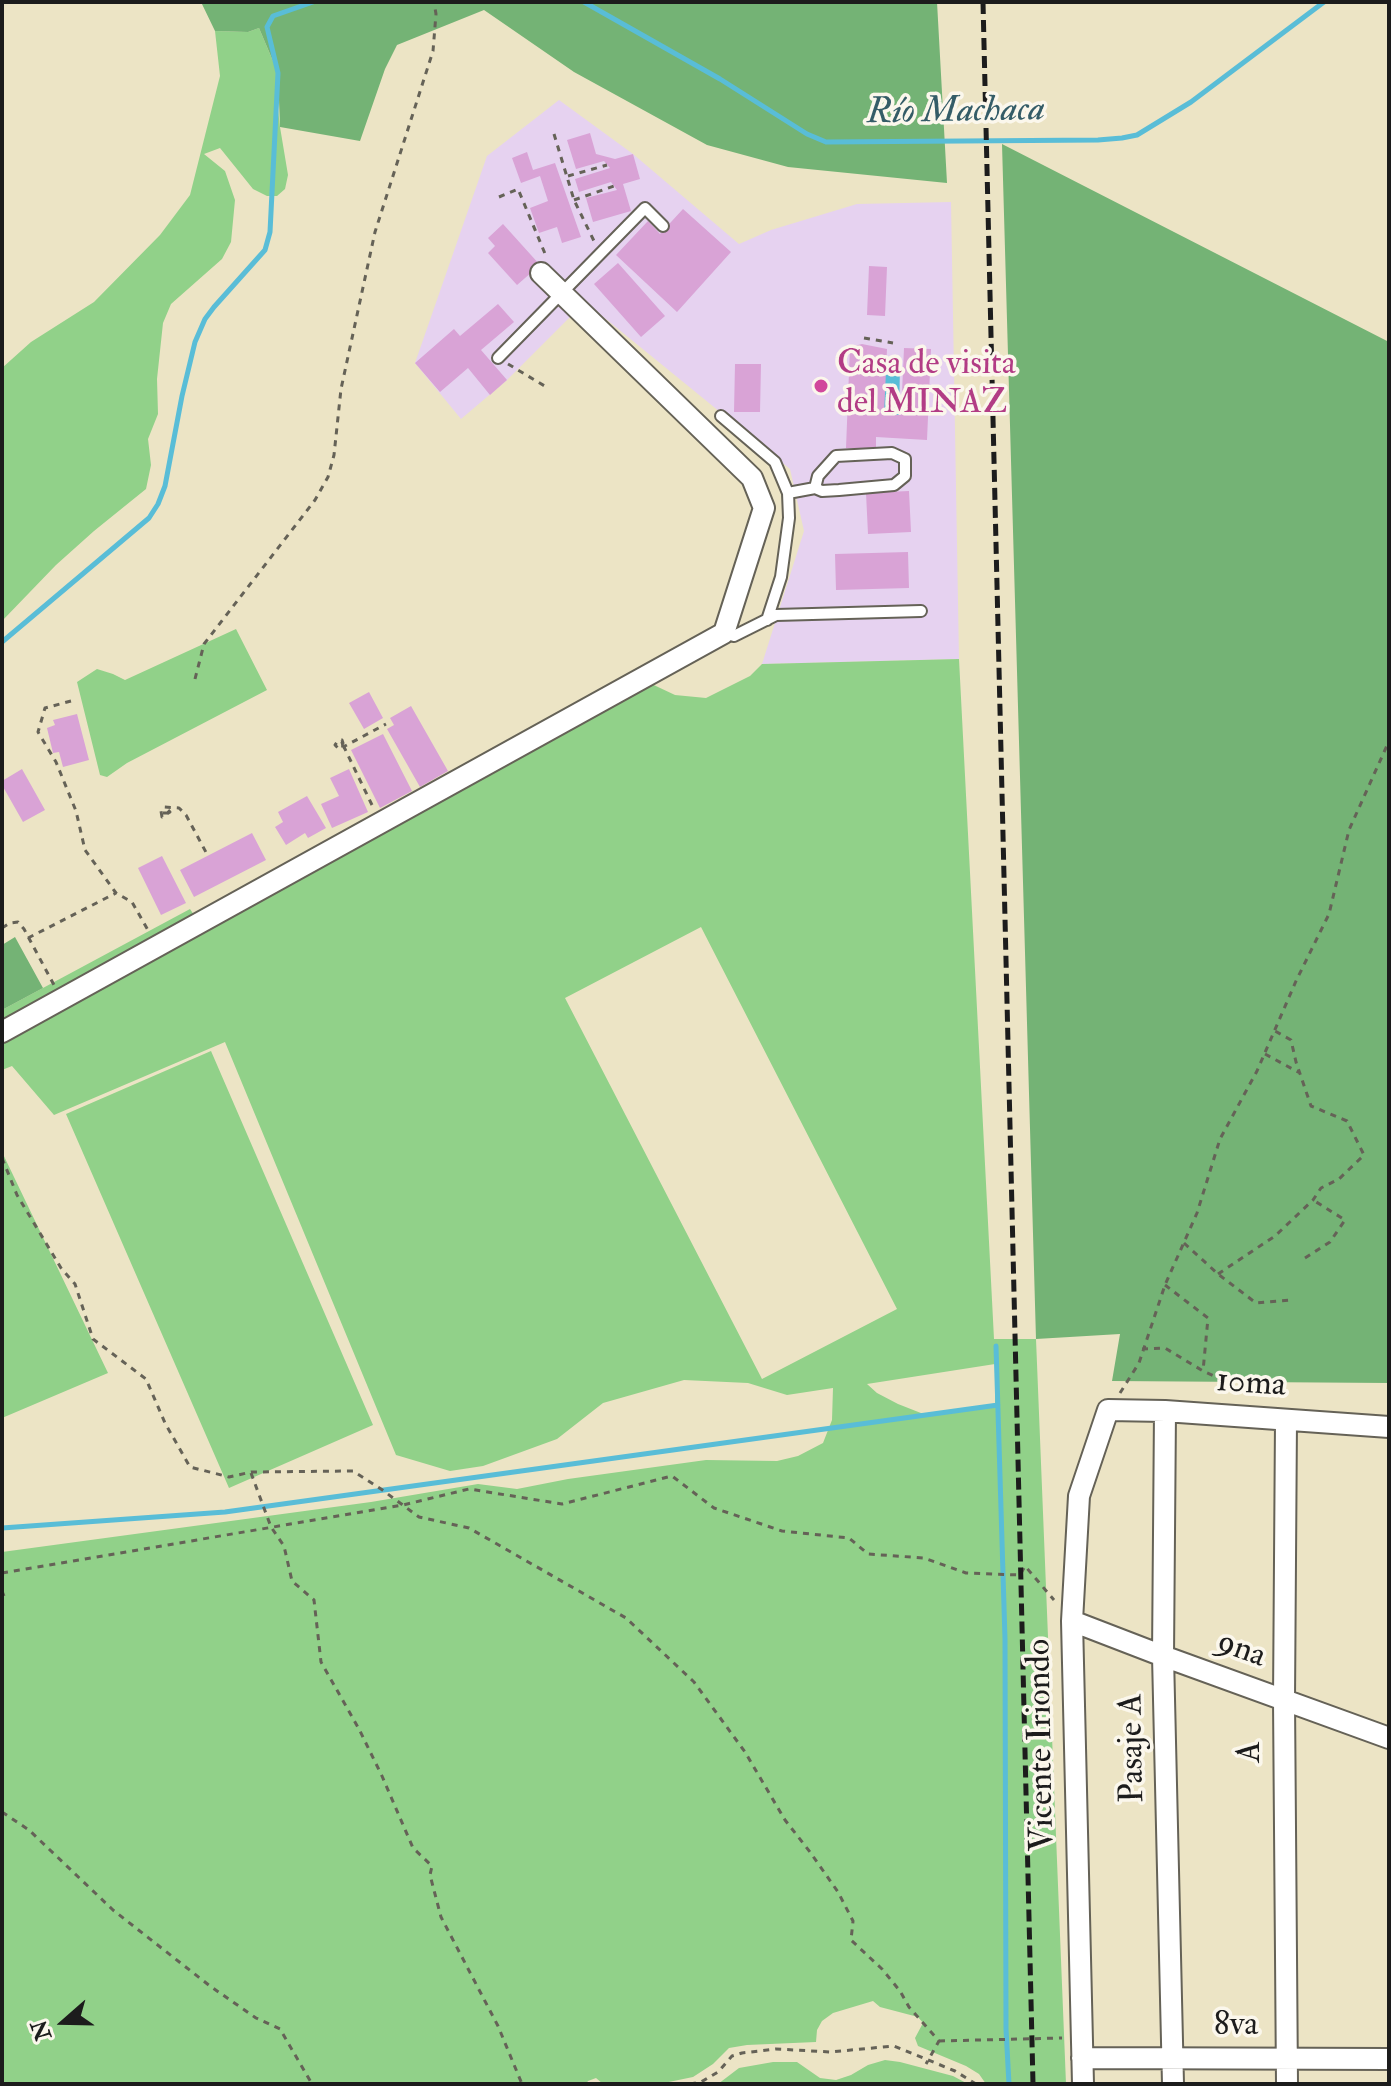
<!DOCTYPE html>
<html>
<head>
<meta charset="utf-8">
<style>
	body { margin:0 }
	#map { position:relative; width:1391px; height:2086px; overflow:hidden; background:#ece4c5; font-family:"IM FELL Double Pica",serif }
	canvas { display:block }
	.frame { position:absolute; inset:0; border:4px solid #1c1c1c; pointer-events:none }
	.north { position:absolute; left:24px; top:1982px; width:80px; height:80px; -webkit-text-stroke:6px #fbf7ec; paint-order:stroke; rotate:250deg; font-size:22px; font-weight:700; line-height:32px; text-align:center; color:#1c1c1c }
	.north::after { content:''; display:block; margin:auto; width:28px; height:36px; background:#1c1c1c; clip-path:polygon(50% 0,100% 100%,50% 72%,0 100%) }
</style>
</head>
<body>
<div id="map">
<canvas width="1391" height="2086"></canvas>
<div class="frame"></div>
<div class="north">N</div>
</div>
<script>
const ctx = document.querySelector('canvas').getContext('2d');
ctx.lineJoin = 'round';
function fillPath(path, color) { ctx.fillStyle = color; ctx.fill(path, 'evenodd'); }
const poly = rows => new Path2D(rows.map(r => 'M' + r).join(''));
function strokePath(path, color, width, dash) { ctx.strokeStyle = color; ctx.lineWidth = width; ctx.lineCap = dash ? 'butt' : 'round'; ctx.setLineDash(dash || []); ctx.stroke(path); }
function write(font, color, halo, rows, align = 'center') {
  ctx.font = font + ' "IM FELL Double Pica",serif'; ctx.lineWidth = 7; ctx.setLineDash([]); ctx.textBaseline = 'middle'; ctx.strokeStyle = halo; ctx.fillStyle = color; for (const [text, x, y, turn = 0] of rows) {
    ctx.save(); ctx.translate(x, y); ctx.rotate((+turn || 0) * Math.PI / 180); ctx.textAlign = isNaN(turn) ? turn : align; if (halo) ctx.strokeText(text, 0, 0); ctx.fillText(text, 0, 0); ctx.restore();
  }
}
const built = poly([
	[559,100,633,154,739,244,771,230,857,204,951,202,959,659,762,664,804,531,790,469,585,302,507,380,461,419,415,363,487,156]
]);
const green = poly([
	[259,28,275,66,279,80,277,101,280,127,288,175,285,189,277,196,267,196,253,189,220,148,204,154,225,171,235,200,231,242,222,259,171,304,163,323,157,379,158,414,148,439,151,465,146,489,94,531,56,565,2,621,2,368,31,342,94,302,160,235,190,195,220,76,215,31,248,32],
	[236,629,267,690,127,763,107,777,100,775,77,682,97,669,113,674,125,680],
	[959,659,994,1339,1036,1339,1066,2084,986,2084,979,2074,966,2066,918,2046,915,2038,923,2023,918,2017,880,2007,873,2001,833,2013,822,2021,817,2030,816,2042,747,2045,729,2048,713,2064,693,2077,659,2084,603,2084,596,2078,588,2081,586,2084,2,2084,2,1552,371,1502,478,1484,517,1489,568,1479,706,1460,777,1461,798,1456,823,1443,832,1420,833,1388,787,1395,748,1383,684,1380,603,1403,557,1439,483,1466,450,1471,396,1455,225,1042,54,1115,12,1066,2,1070,2,1034,641,679,675,695,706,698,750,676,762,664],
	[701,927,897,1309,762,1379,565,998],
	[995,1364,995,1406,926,1415,898,1404,877,1393,867,1384],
	[190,909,194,915,2,1025,2,1010],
	[211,1051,373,1425,229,1488,66,1114],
	[2,1152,108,1373,2,1418],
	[885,2060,900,2062,953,2076,968,2084,718,2084,739,2068,773,2062,797,2062,820,2078,836,2080,851,2075,868,2065]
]);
const forest = poly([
	[201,2,937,2,947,183,788,167,707,145,574,72,484,10,397,45,385,69,360,141,280,127,278,73,259,28,248,32,215,31],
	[1002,144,1389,342,1389,1383,1112,1381,1120,1334,1036,1339],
	[15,937,43,988,2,1010,2,945]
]);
const water = poly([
	[882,363,900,364,899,419,881,419]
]);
const stream = poly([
	[584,2,720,79,807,134,826,142,1098,140,1122,138,1137,135,1191,102,1324,2],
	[2,642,149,518,158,504,165,486,182,396,195,342,205,319,214,307,265,250,270,232,278,73,267,27,273,16,313,2],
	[996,1346,1005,1639,1006,2029,1009,2084],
	[2,1528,225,1512,998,1405]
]);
const building = poly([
	[590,133,596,154,615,159,633,154,640,179,623,184,631,211,593,222,586,198,617,190,611,182,579,192,575,179,610,168,604,161,576,169,567,140],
	[527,152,533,170,555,163,581,237,562,243,557,227,539,233,530,208,548,201,540,176,521,183,512,158],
	[683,209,731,252,677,312,616,255,648,221,660,234],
	[503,224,540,265,517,285,488,253,495,246,488,238],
	[618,263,665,316,641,337,594,284],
	[869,266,887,267,885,316,867,315],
	[498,304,514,322,481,350,507,380,490,395,468,368,440,392,415,363,454,329,460,336],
	[862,344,887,349,884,414,901,415,904,348,931,349,927,440,876,437,876,450,846,448,850,347],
	[735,364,761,364,760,412,734,412],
	[909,491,911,532,868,534,866,493],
	[908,552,909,588,836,590,835,554],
	[369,692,383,718,364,729,349,703],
	[411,706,448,771,420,787,387,729,394,725,390,718],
	[77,714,89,760,63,767,59,752,53,753,47,728,55,725,53,720],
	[383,734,412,791,380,808,351,750],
	[22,769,45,810,23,822,2,785,2,781],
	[349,769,368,812,332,828,321,804,339,796,330,778],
	[307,796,326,828,308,838,305,833,286,845,275,827,283,822,278,812],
	[252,833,266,860,194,897,180,870],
	[162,856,186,903,161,915,138,868]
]);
const path = poly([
	[554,134,574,200,595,243],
	[568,176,607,165],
	[499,197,518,189,546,256],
	[574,200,614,186],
	[864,338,893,343],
	[508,364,548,388],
	[195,679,204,644,315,500,328,477,334,455,341,389,375,232,433,51,436,14,434,2],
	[71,701,45,708,38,732,56,762,76,811,85,850,116,893,132,902,149,932],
	[372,805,344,747,339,749,335,745,338,741,342,740,343,743,339,744,339,746,345,746,386,724],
	[165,813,167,813,163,813,168,810,170,812,162,817,161,811,164,807,179,808,186,815,208,856],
	[2,928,10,923,18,922,24,929,54,985],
	[28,938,116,893],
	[1265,1054,1300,1073],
	[2,1158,17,1195,61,1268,75,1284,93,1339,146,1379,165,1423,190,1467,229,1477,251,1472,353,1471,381,1489,419,1517,469,1528,626,1618,694,1682,745,1752,785,1820,810,1852,838,1892,853,1921,851,1940,882,1969,900,1991,909,2007,939,2041,926,2064],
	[1184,1243,1218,1274,1256,1303,1290,1300],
	[1305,1258,1330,1242,1345,1220,1313,1200],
	[1218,1274,1275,1236,1313,1200,1321,1188,1339,1179,1364,1155,1347,1121,1311,1106,1296,1062,1291,1040,1275,1031],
	[1165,1285,1208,1318,1203,1371],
	[1142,1349,1165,1348,1203,1371,1225,1381,1228,1397],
	[1120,1393,1139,1363,1165,1285,1197,1213,1220,1139,1257,1071,1296,981,1329,914,1349,830,1389,741],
	[251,1473,271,1527,284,1546,292,1581,314,1600,321,1662,359,1729,382,1776,413,1848,432,1866,430,1875,441,1917,498,2026,522,2084],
	[2,1573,403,1505,469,1489,562,1504,672,1476,714,1508,782,1531,849,1538,868,1554,924,1558,966,1573,1020,1575,1025,1566,1054,1600],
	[2,1591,4,1596],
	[2,1812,29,1830,113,1910,210,1986,256,2018,280,2029,312,2084],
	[939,2041,1062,2038],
	[690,2084,701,2082,718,2072,732,2056,742,2053,776,2049,830,2052,894,2046,955,2071,976,2084]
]);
const lane = poly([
	[498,358,645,208,663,226],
	[721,416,775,462,788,493,789,518,781,577,767,620],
	[788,493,815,488,822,491,839,490,894,485,905,476,905,459,892,453,836,456,818,476,815,488],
	[724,633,734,636,776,615,921,611]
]);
const street = poly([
	[2,1032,724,633,764,508,752,478,541,273],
	[1165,1411,1163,1656,1173,2084],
	[1286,1420,1284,1700,1287,2084],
	[1072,1621,1163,1656,1389,1738],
	[1082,2058,1389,2059],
	[1083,2084,1072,1621,1079,1496,1108,1410,1165,1411,1389,1427]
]);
const rail = poly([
	[983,2,1033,2084]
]);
const markers = [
	[821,386,8,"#d1479c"]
];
const hotelNames = [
	["Casa de visita",837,366],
	["del MINAZ",837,405]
];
const streetNames = [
	["10ma",1251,1385,4],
	["9na",1241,1651,20],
	["Vicente Iriondo",1043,1745,-91],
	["Pasaje A",1134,1748,-91],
	["A",1252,1752,-90],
	["8va",1236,2027]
];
const waterNames = [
	["Río Machaca",956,113,-1]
];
fillPath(built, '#e6d2f0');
fillPath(green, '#91d189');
fillPath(forest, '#74b375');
fillPath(water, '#59bdd7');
strokePath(stream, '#59bdd7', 5);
fillPath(building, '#d9a3d6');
strokePath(lane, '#656257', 14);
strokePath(street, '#656257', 24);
strokePath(path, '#656257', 3, [6, 6]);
strokePath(lane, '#fff', 10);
strokePath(street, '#fff', 20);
strokePath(rail, '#1c1c1c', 5, [12, 6]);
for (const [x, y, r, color] of markers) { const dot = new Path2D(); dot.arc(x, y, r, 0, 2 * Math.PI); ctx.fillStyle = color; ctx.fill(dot); strokePath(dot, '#fbf7ec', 3); }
write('34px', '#b23c85', '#fbf7ec', hotelNames, 'left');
write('34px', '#1c1c1c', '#fbf7ec', streetNames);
write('italic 36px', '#345c67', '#fbf7ec', waterNames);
</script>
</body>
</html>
